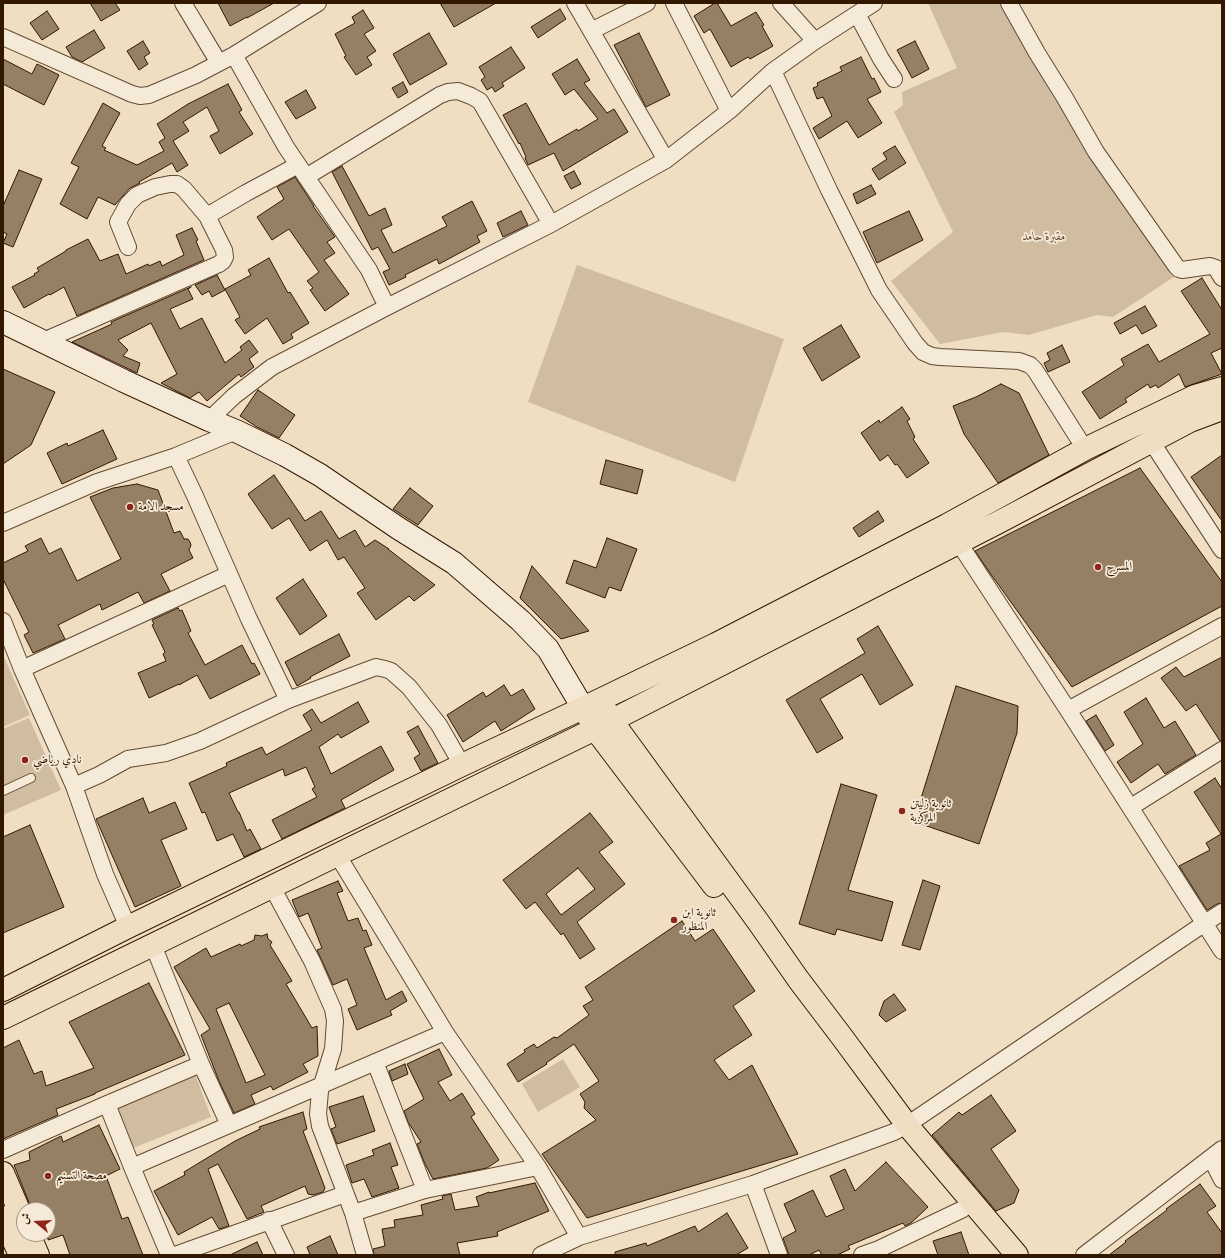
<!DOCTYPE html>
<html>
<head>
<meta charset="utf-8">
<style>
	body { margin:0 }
	#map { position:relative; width:1225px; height:1258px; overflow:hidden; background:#f0dec2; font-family:"IM FELL Great Primer",Amiri,serif }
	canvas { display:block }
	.frame { position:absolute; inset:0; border:4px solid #331800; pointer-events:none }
	.north { position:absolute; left:16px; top:1202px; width:40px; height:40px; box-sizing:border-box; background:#f5ead7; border:1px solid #a79681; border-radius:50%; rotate:288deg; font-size:11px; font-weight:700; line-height:16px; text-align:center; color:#331800 }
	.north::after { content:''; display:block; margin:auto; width:14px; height:18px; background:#8f2418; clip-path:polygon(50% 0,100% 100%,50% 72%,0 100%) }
</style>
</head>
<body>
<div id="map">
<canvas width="1225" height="1258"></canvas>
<div class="frame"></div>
<div class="north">ش</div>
</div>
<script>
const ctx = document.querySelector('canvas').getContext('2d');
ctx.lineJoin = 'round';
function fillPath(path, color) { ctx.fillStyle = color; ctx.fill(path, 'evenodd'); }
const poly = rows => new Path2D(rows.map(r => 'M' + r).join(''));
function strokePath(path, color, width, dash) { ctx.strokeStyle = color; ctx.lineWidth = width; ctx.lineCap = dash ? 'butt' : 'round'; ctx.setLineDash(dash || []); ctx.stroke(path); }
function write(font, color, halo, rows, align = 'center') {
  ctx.font = font + ' "IM FELL Great Primer",Amiri,serif'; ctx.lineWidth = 3.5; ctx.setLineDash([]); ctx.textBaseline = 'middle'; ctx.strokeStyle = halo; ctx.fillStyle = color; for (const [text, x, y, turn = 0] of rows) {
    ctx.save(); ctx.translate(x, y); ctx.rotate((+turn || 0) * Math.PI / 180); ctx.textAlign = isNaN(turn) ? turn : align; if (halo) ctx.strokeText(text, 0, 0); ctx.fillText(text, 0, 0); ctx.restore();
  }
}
const green = poly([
	[928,3,1011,3,1180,273,1113,317,1097,315,1029,335,1003,332,940,344,891,281,953,232,894,112,903,105,902,92,957,68],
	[577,265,784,339,735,482,528,402],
	[3,655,30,715,3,727],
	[29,718,61,790,3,815,3,729],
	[563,1059,580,1087,538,1112,522,1084],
	[195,1074,211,1117,133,1148,116,1105]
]);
const building = poly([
	[90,3,115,3,120,10,101,21,90,3],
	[218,3,274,3,247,18,247,17,230,26,218,3],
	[440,3,496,3,454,27,440,3],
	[715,3,717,3,731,26,756,12,764,25,762,26,773,46,750,59,748,57,731,67,710,29,704,33,694,16,715,3],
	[560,9,566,19,538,38,531,27,560,9],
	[363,10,374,28,364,34,376,51,367,57,372,65,356,75,344,57,346,56,335,34,355,23,352,17,363,10],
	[47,11,59,29,42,40,30,23,47,11],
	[94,30,105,48,82,62,72,57,66,47,94,30],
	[429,33,447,64,410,85,393,54,429,33],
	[639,33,670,95,646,107,614,45,639,33],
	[143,41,150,53,144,57,148,64,139,70,127,51,143,41],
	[915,41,929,69,912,78,897,50,915,41],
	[511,47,525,68,502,83,504,86,495,92,492,87,487,90,481,80,485,77,479,67,511,47],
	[861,57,872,79,874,78,881,92,867,99,882,123,858,138,847,121,819,139,813,128,832,116,823,97,817,99,813,88,818,86,817,83,842,71,840,67,861,57],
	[3,59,32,74,37,64,59,75,44,105,3,84,3,59],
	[577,59,590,80,584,83,607,113,614,109,628,132,563,171,554,153,528,165,525,158,526,157,520,143,519,144,503,115,526,103,549,145,577,129,578,131,598,119,574,89,565,95,552,74,577,59],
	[403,82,408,92,398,98,392,88,403,82],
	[228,84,242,110,239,112,253,134,220,154,210,136,219,131,207,107,183,122,189,131,173,141,188,165,177,172,172,163,139,182,140,183,130,188,115,205,98,197,87,219,60,204,79,167,71,163,103,103,120,113,102,146,106,148,104,150,137,165,164,151,159,142,165,138,157,124,188,104,228,84],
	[306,90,316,108,296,119,285,102,306,90],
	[895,146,906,163,879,180,872,169,887,159,883,153,895,146],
	[342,166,369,216,385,208,392,225,381,230,393,253,447,226,442,217,472,201,487,231,477,236,480,242,439,264,437,259,405,275,406,277,389,285,383,272,390,269,378,247,372,250,332,172,342,166],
	[19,170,42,179,13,247,3,243,7,234,3,232,3,206,19,170],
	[574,171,581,184,571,189,564,176,574,171],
	[295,177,314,206,313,206,335,237,327,242,335,253,324,260,349,294,325,311,310,290,313,288,307,281,319,272,289,229,272,240,257,217,284,199,277,187,295,177],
	[871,185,876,194,857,204,853,194,871,185],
	[521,211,528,225,503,237,497,223,521,211],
	[909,211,923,240,877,263,863,232,909,211],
	[192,228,198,240,196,241,204,260,77,316,64,287,50,295,49,294,24,308,12,287,35,275,34,274,39,271,37,268,66,251,66,250,88,239,100,261,118,254,126,274,148,264,149,266,160,261,162,266,184,255,176,235,192,228],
	[269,258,288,293,290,292,309,323,291,334,293,338,283,344,267,318,245,334,235,320,240,317,225,289,251,275,248,270,269,258],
	[217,275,225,290,212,297,209,291,202,295,195,285,217,275],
	[1202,278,1222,310,1222,348,1211,353,1222,374,1185,387,1179,374,1158,388,1156,385,1150,388,1148,384,1125,399,1127,402,1100,419,1082,392,1124,365,1121,359,1148,344,1159,362,1210,334,1181,291,1202,278],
	[191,287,188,289,193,299,170,309,180,329,202,318,225,363,242,350,240,347,249,340,258,352,249,359,254,367,241,377,239,374,207,401,199,392,190,398,161,383,177,374,151,323,118,340,128,350,123,356,140,363,137,373,72,342,112,324,111,322,191,287],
	[1145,306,1157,326,1142,334,1136,325,1120,334,1114,323,1145,306],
	[841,325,860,357,822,381,803,348,841,325],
	[1062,345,1070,362,1048,372,1044,363,1050,360,1047,353,1062,345],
	[3,369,55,392,31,445,3,464,3,369],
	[1001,384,1019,393,1049,455,998,483,964,434,953,406,976,397,1001,384],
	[258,390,295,415,279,438,257,427,240,416,258,390],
	[902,407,910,419,907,421,915,437,913,439,929,463,907,478,897,464,895,465,888,455,880,461,861,433,879,420,880,423,902,407],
	[103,430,117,459,62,484,47,453,67,443,68,446,103,430],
	[1222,455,1222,521,1191,477,1222,455],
	[606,460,643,470,637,494,600,484,606,460],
	[1140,468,1222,582,1222,606,1072,687,990,573,975,551,1140,468],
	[274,475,305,521,321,511,339,539,355,530,365,547,375,540,389,549,388,549,435,585,414,601,409,596,376,620,357,593,365,588,344,557,338,560,327,540,310,551,289,518,272,529,248,494,274,475],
	[137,484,158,490,174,533,180,531,184,539,188,539,190,542,191,545,189,550,193,558,161,574,170,591,144,603,138,592,102,610,100,604,58,625,65,639,33,653,24,635,29,632,3,579,3,563,28,551,25,546,41,538,49,554,61,548,77,581,121,559,90,497,113,488,137,484],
	[410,488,433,506,418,525,393,509,410,488],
	[878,511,884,521,859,537,853,528,878,511],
	[607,538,637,549,621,591,609,587,605,598,566,583,574,560,596,568,607,538],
	[532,566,557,594,589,631,561,639,520,598,532,566],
	[303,579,327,616,300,635,276,598,303,579],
	[178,608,180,611,182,610,191,631,188,633,205,665,242,645,252,664,254,663,260,674,210,699,197,675,179,685,179,684,149,698,138,673,166,661,163,654,165,652,152,625,154,624,152,620,178,608],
	[878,626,913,685,880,705,862,674,820,699,843,738,817,753,786,700,865,653,857,639,878,626],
	[339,634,350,656,310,677,311,678,297,686,285,662,339,634],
	[1222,657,1222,741,1220,741,1196,704,1186,711,1161,678,1176,667,1184,677,1222,657],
	[504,685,511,696,523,689,535,709,501,731,495,721,463,742,447,715,483,692,486,697,504,685],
	[956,686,1018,706,1017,733,979,844,918,823,922,795,956,686],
	[1146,698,1164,728,1175,721,1196,755,1165,774,1158,764,1131,783,1117,762,1143,744,1124,712,1146,698],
	[358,702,369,722,341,738,338,734,319,747,331,774,381,746,394,770,341,800,345,808,282,839,272,820,317,797,312,789,315,787,306,767,285,776,283,769,229,793,238,812,239,812,247,831,250,829,261,849,244,857,233,834,217,841,205,812,202,813,189,783,227,766,226,763,262,747,266,755,312,730,303,715,312,709,321,723,358,702],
	[1096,715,1114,745,1105,751,1086,721,1096,715],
	[418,726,438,763,421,771,414,758,420,754,407,732,418,726],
	[1215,778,1222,789,1222,903,1217,904,1207,910,1179,866,1210,850,1206,843,1221,834,1194,792,1215,778],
	[841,784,877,795,848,890,893,902,882,941,837,929,835,935,799,924,841,784],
	[143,798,149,813,175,802,187,829,161,840,181,886,135,907,96,819,143,798],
	[590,813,613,842,599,852,625,884,577,922,595,949,580,959,563,933,561,935,535,902,526,909,503,880,590,813],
	[578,868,595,889,561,915,546,894,578,868],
	[30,825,64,907,3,933,3,837,30,825],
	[923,880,940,886,920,950,902,945,923,880],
	[338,881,343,891,337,893,348,921,358,918,363,931,366,930,372,945,364,948,386,1000,402,991,407,1001,390,1011,392,1015,357,1030,348,1009,357,1005,347,979,333,985,317,950,322,948,308,913,299,917,292,900,338,881],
	[682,921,695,941,713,929,755,991,733,1006,752,1035,714,1060,729,1080,752,1065,798,1154,587,1218,542,1154,596,1120,584,1108,585,1102,580,1094,599,1081,574,1044,546,1063,547,1064,518,1082,507,1064,525,1052,524,1050,534,1044,537,1048,554,1037,557,1038,589,1015,583,1006,593,1000,585,987,682,921],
	[267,934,268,939,272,942,270,945,292,981,286,984,312,1028,317,1026,318,1056,303,1064,308,1072,273,1090,271,1086,251,1095,255,1104,234,1113,219,1081,201,1035,210,1029,174,967,206,948,211,957,240,944,241,946,254,940,255,935,262,936,267,934],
	[229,1003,265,1075,246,1083,216,1009,229,1003],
	[149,983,185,1055,95,1093,95,1094,56,1109,58,1115,3,1139,3,1048,19,1040,34,1074,42,1071,46,1086,94,1068,69,1022,149,983],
	[894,994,906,1010,886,1022,879,1015,884,1001,894,994],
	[439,1049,452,1075,438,1082,450,1101,462,1093,475,1114,471,1117,499,1160,487,1168,433,1179,425,1164,417,1144,421,1142,408,1122,404,1111,424,1099,407,1064,439,1049],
	[405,1064,408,1074,392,1081,389,1071,405,1064],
	[991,1095,1016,1131,991,1149,1019,1190,1014,1203,996,1211,932,1135,959,1112,962,1115,991,1095],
	[363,1096,375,1131,337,1144,331,1129,336,1127,329,1107,363,1096],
	[303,1112,307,1129,303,1131,325,1188,323,1192,313,1195,308,1194,305,1186,261,1206,264,1212,247,1219,218,1164,208,1169,229,1226,219,1229,212,1217,178,1235,154,1191,185,1175,184,1172,235,1141,260,1129,259,1127,303,1112],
	[99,1125,120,1169,106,1176,122,1219,128,1217,143,1255,70,1255,63,1235,48,1240,48,1210,32,1210,14,1165,30,1160,29,1152,61,1136,63,1142,99,1125],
	[390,1143,398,1165,391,1167,399,1188,372,1197,364,1179,352,1183,346,1165,374,1155,372,1150,390,1143],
	[886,1162,928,1207,911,1223,905,1226,903,1223,848,1246,850,1249,837,1255,822,1255,819,1250,809,1255,789,1255,783,1238,796,1231,784,1204,813,1190,826,1217,844,1209,830,1176,845,1169,855,1191,886,1162],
	[535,1183,549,1211,497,1232,498,1236,457,1243,460,1255,374,1255,373,1249,385,1246,382,1229,395,1227,394,1220,423,1215,421,1205,443,1199,442,1196,451,1194,455,1210,479,1206,476,1197,489,1192,489,1193,535,1183],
	[1200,1184,1216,1206,1207,1212,1222,1233,1222,1255,1109,1255,1126,1242,1125,1241,1167,1210,1166,1209,1200,1184],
	[727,1213,748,1248,736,1255,615,1255,615,1252,646,1243,647,1246,695,1226,698,1232,727,1213],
	[961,1232,969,1255,938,1255,933,1241,961,1232],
	[330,1236,338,1255,310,1255,307,1247,330,1236],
	[257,1242,263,1255,230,1255,257,1242]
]);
const service = poly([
	[3,791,31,778]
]);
const minor = poly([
	[183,3,219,63],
	[575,3,666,160],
	[674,3,729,111],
	[781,3,815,41],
	[1009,3,1037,53,1065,98,1096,152,1176,266,1179,269,1182,270,1210,266,1216,268,1222,278],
	[857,14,881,59,894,79],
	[591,31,647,3],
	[3,37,132,94,140,96,149,95,196,75,234,55,318,3],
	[234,55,286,147,369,270,387,307],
	[773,71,829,190,879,290,915,343,923,352,932,356,940,357,1019,361,1030,365,1035,370,1085,449],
	[306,177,440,95,448,92,458,91,471,96,480,101,551,224],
	[207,216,246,193,298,165],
	[41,342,219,264,223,261,225,257,224,250,207,216,184,189,177,184,170,184,155,187,137,195,128,204,118,222,128,247],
	[209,420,234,396,272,367,387,307,551,224,666,160,729,111,773,71,815,41,874,3],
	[1151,441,1222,550],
	[176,456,195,496,249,619,288,700],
	[3,523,97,482,176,456,236,431],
	[953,534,1068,710,1222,951],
	[3,621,22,669,74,786,105,874,128,927],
	[22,669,229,574],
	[1068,710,1222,626],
	[74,786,99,775,128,759,166,753,200,741,288,700,376,667,385,669,391,671,409,687,439,725,462,765],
	[1131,807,1222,750],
	[338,856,445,1032,538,1167,579,1237],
	[272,887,312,961,333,1009,335,1021,333,1049,320,1091,318,1114,320,1126,353,1213,365,1255],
	[153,945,201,1064,229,1125],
	[375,1062,425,1190],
	[107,1104,132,1167,169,1255],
	[3,1150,107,1104,201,1064],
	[1211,1158,1222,1180],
	[132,1167,229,1125,445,1032],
	[753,1184,779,1255],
	[353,1213,425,1190,538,1167],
	[269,1220,286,1255],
	[175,1255,345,1194],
	[541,1255,579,1237,753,1184,894,1132,907,1125,1205,923,1222,912],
	[862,1255,879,1249,963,1209],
	[1084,1255,1222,1149]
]);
const secondary = poly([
	[3,322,124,381,209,420,236,431,285,455,320,475,398,528,454,563,521,621,548,649,583,708]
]);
const primary = poly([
	[605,709,612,721,759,923,798,979,842,1037,907,1125,1017,1255],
	[588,716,595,729,714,886],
	[3,990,128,927,462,765,583,708,716,644,947,525,1085,449,1195,396,1222,388],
	[3,1018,595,729,999,522,1190,421,1222,409],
	[3,1173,24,1222],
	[3,1217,20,1255],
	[29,1234,38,1255]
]);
const markers = [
	[130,507,4,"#8f2418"],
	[1098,567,4,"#8f2418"],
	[25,760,4,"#8f2418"],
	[902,811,4,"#8f2418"],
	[674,920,4,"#8f2418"],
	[48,1176,4,"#8f2418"]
];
const parkNames = [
	["مقبرة حامد",1044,237]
];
const poiNames = [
	["مسجد الامة",138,507],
	["المسرح",1106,567],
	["نادي رياضي",33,760],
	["ثانوية زليتن",910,804],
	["المركزية",910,818],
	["ثانوية ابن",682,913],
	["المنظور",682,927],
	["مصحة التسنيم",56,1176]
];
fillPath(green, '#d0bca1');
fillPath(building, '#957f65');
strokePath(building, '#331800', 1);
strokePath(service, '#624a30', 10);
strokePath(minor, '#624a30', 18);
strokePath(secondary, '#331800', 24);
strokePath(primary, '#331800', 24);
strokePath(service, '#f5ead7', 8);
strokePath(minor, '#f5ead7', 16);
strokePath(secondary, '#f5ead7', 22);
strokePath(primary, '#f0dec2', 22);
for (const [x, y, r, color] of markers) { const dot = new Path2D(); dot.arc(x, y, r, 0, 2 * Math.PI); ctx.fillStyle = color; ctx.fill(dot); strokePath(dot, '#f5ead7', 1.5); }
write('italic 12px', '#624930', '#f5ead7', parkNames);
write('12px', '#331800', '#f5ead7', poiNames, 'left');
</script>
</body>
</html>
